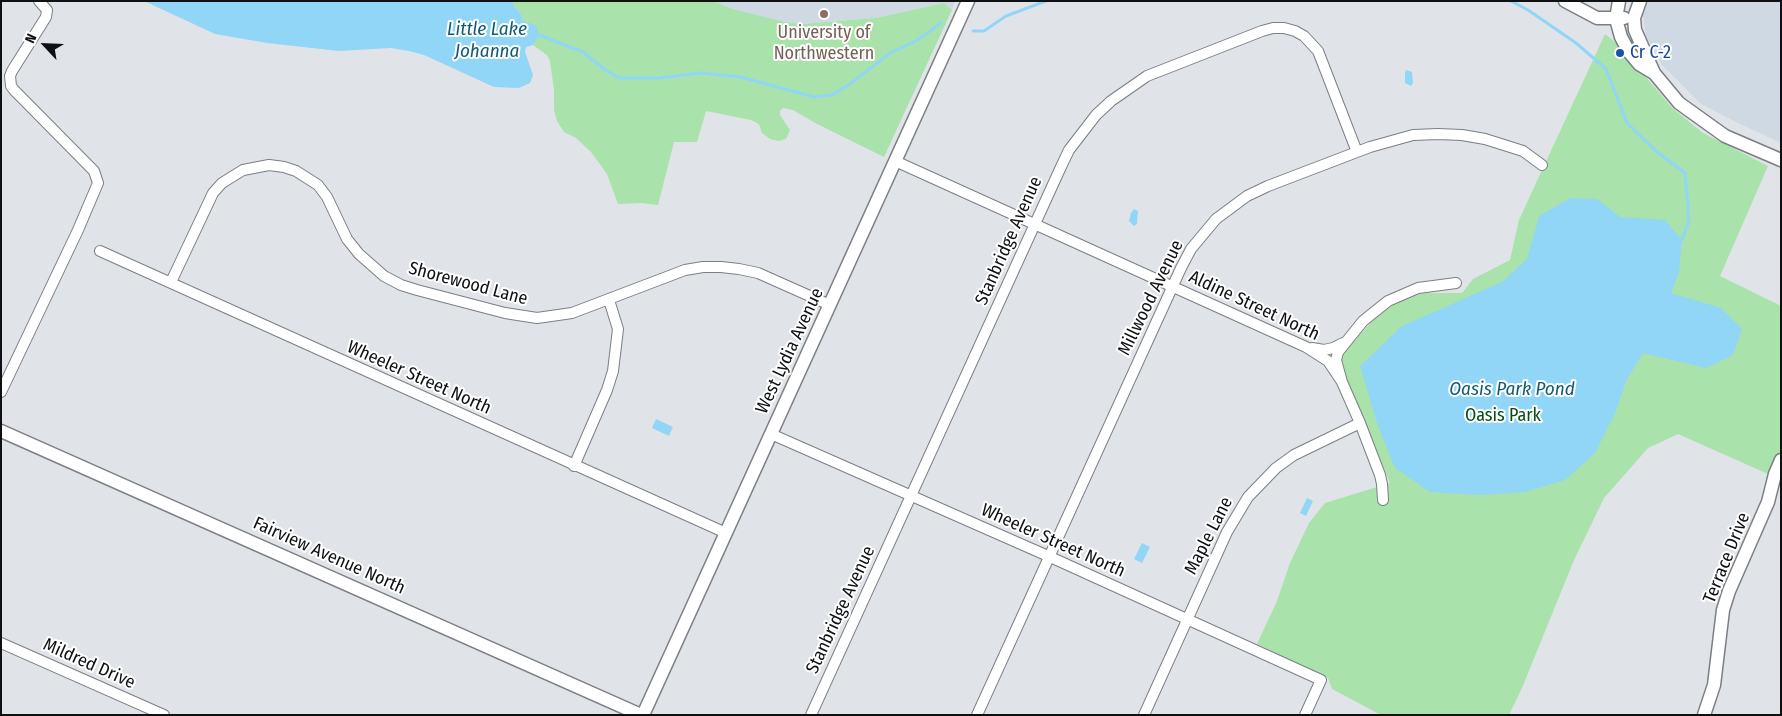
<!DOCTYPE html>
<html>
<head>
<meta charset="utf-8">
<style>
	body { margin:0 }
	#map { position:relative; width:1782px; height:716px; overflow:hidden; background:#e0e4e8; font-family:"Fira Sans Condensed",sans-serif }
	canvas { display:block }
	.frame { position:absolute; inset:0; border:2px solid #0f1012; pointer-events:none }
	.north { position:absolute; left:20px; top:20px; width:50px; height:50px; -webkit-text-stroke:4px #fff; paint-order:stroke; rotate:295deg; font-size:14px; font-weight:700; line-height:20px; text-align:center; color:#0f1012 }
	.north::after { content:''; display:block; margin:auto; width:18px; height:22px; background:#0f1012; clip-path:polygon(50% 0,100% 100%,50% 72%,0 100%) }
</style>
</head>
<body>
<div id="map">
<canvas width="1782" height="716"></canvas>
<div class="frame"></div>
<div class="north">N</div>
</div>
<script>
const ctx = document.querySelector('canvas').getContext('2d');
ctx.lineJoin = 'round';
function fillPath(path, color) { ctx.fillStyle = color; ctx.fill(path, 'evenodd'); }
const poly = rows => new Path2D(rows.map(r => 'M' + r).join(''));
function strokePath(path, color, width, dash) { ctx.strokeStyle = color; ctx.lineWidth = width; ctx.lineCap = dash ? 'butt' : 'round'; ctx.setLineDash(dash || []); ctx.stroke(path); }
function write(font, color, halo, rows, align = 'center') {
  ctx.font = font + ' "Fira Sans Condensed",sans-serif'; ctx.lineWidth = 4; ctx.setLineDash([]); ctx.textBaseline = 'middle'; ctx.strokeStyle = halo; ctx.fillStyle = color; for (const [text, x, y, turn = 0] of rows) {
    ctx.save(); ctx.translate(x, y); ctx.rotate((+turn || 0) * Math.PI / 180); ctx.textAlign = isNaN(turn) ? turn : align; if (halo) ctx.strokeText(text, 0, 0); ctx.fillText(text, 0, 0); ctx.restore();
  }
}
const built = poly([
	[713,1,955,1,952,10,944,3,876,18,802,24,785,22,733,9],
	[1649,1,1781,1,1781,143,1738,123,1701,104,1662,65,1646,36,1643,15]
]);
const green = poly([
	[513,1,713,1,733,9,785,22,802,24,876,18,944,3,952,10,884,157,817,124,793,110,783,108,780,111,780,115,790,130,786,139,779,141,770,139,762,133,759,124,751,120,706,111,697,142,674,142,658,205,641,203,618,204,607,174,591,152,576,138,564,132,557,121,554,110,554,90,550,61,547,55,533,45,538,35,522,21,522,15,513,5],
	[1605,34,1620,46,1672,108,1703,133,1768,166,1720,276,1781,306,1781,451,1768,474,1678,434,1648,448,1604,498,1574,560,1522,688,1509,715,1381,715,1332,689,1328,678,1257,644,1277,601,1290,563,1309,523,1325,503,1390,483,1341,367,1343,352,1380,313,1405,298,1424,293,1462,293,1473,279,1510,260,1519,220]
]);
const water = poly([
	[144,1,513,1,513,5,522,15,522,21,536,25,539,35,533,45,526,47,525,52,533,75,530,83,519,88,494,87,424,55,409,51,391,48,339,51,267,43,215,34],
	[1406,70,1412,72,1413,83,1411,86,1405,83,1405,73],
	[1570,198,1597,199,1620,217,1665,220,1682,240,1679,272,1671,293,1721,308,1742,329,1733,355,1706,368,1643,353,1627,379,1615,413,1595,453,1565,480,1525,492,1480,495,1430,492,1395,468,1378,426,1360,366,1402,326,1502,282,1527,259,1539,216],
	[1134,209,1138,211,1137,224,1134,226,1129,221,1131,213],
	[656,419,673,427,669,436,652,428],
	[1307,498,1313,501,1306,516,1300,513],
	[1142,543,1150,547,1142,563,1134,559]
]);
const stream = poly([
	[1511,1,1528,10,1576,43,1606,69,1627,123,1657,152,1685,173,1689,220,1682,240],
	[973,31,984,31,1006,16,1046,1],
	[539,35,583,52,604,69,619,78,659,78,701,73,720,75,740,77,814,97,832,95,850,84,890,53,916,41,941,23]
]);
const minor = poly([
	[895,161,1306,347,1328,361,1342,382],
	[100,251,726,533],
	[171,282,213,193,222,183,243,170,269,165,284,167,296,171,318,185,327,197,347,239,359,254,384,276,401,285,417,290,505,313,537,318,572,313,685,270,703,267,721,267,739,269,758,273,830,305],
	[1312,348,1324,350,1333,348,1343,343],
	[1,392,78,230,98,183,94,171,14,90,11,86,10,76,12,71,46,17,47,10,39,1],
	[771,434,1048,556,1321,680,1305,715],
	[574,466,607,390,613,371,618,329,609,300],
	[1383,500,1382,484,1380,475,1360,423,1342,382,1336,360,1338,352,1363,321,1388,301,1418,288,1456,283],
	[1,643,164,715],
	[811,715,1060,169,1069,150,1096,115,1111,101,1147,76,1262,31,1273,28,1284,28,1295,31,1304,36,1318,51,1357,152],
	[977,715,1181,268,1191,249,1216,219,1247,196,1268,186,1370,147,1413,135,1438,134,1462,135,1485,139,1523,151,1542,165],
	[1144,715,1227,532,1248,497,1276,468,1294,455,1360,423]
]);
const tertiary = poly([
	[1565,1,1597,18,1624,18],
	[1619,1,1616,19,1621,37,1629,52,1639,64,1654,73,1679,103,1725,136,1781,160],
	[1640,1,1634,18,1635,30,1654,73],
	[1,431,641,715],
	[643,715,968,1],
	[1704,715,1714,685,1723,610,1729,591,1768,502,1775,474,1781,460]
]);
const markers = [
	[824,14,5,"#8d6e63"],
	[1620,53,5,"#1a4fb4"]
];
const educationNames = [
	["University of",824,33],
	["Northwestern",824,54]
];
const transitNames = [
	["Cr C-2",1630,53]
];
const streetNames = [
	["Stanbridge Avenue",1009,241,-66],
	["Shorewood Lane",468,284,15],
	["Millwood Avenue",1151,298,-64],
	["Aldine Street North",1254,306,25],
	["West Lydia Avenue",790,351,-65],
	["Wheeler Street North",419,378,24],
	["Maple Lane",1209,536,-63],
	["Wheeler Street North",1053,541,24],
	["Fairview Avenue North",329,556,24],
	["Terrace Drive",1727,558,-68],
	["Stanbridge Avenue",841,610,-65],
	["Mildred Drive",89,664,24]
];
const parkNames = [
	["Oasis Park",1503,416]
];
const waterNames = [
	["Little Lake",487,30],
	["Johanna",487,52],
	["Oasis Park Pond",1512,390]
];
fillPath(built, '#ced9e3');
fillPath(green, '#a9e2aa');
fillPath(water, '#91d6f6');
strokePath(stream, '#91d6f6', 3);
strokePath(minor, '#7b7f83', 12);
strokePath(tertiary, '#7b7f83', 15);
strokePath(minor, '#fff', 10);
strokePath(tertiary, '#fff', 12);
for (const [x, y, r, color] of markers) { const dot = new Path2D(); dot.arc(x, y, r, 0, 2 * Math.PI); ctx.fillStyle = color; ctx.fill(dot); strokePath(dot, '#fff', 2); }
write('18px', '#785e54', '#fff', educationNames);
write('18px', '#164399', '#fff', transitNames, 'left');
write('18px', '#0f1012', '#fff', streetNames);
write('18px', '#084b14', '#fff', parkNames);
write('italic 19px', '#105a75', '#fff', waterNames);
</script>
</body>
</html>
